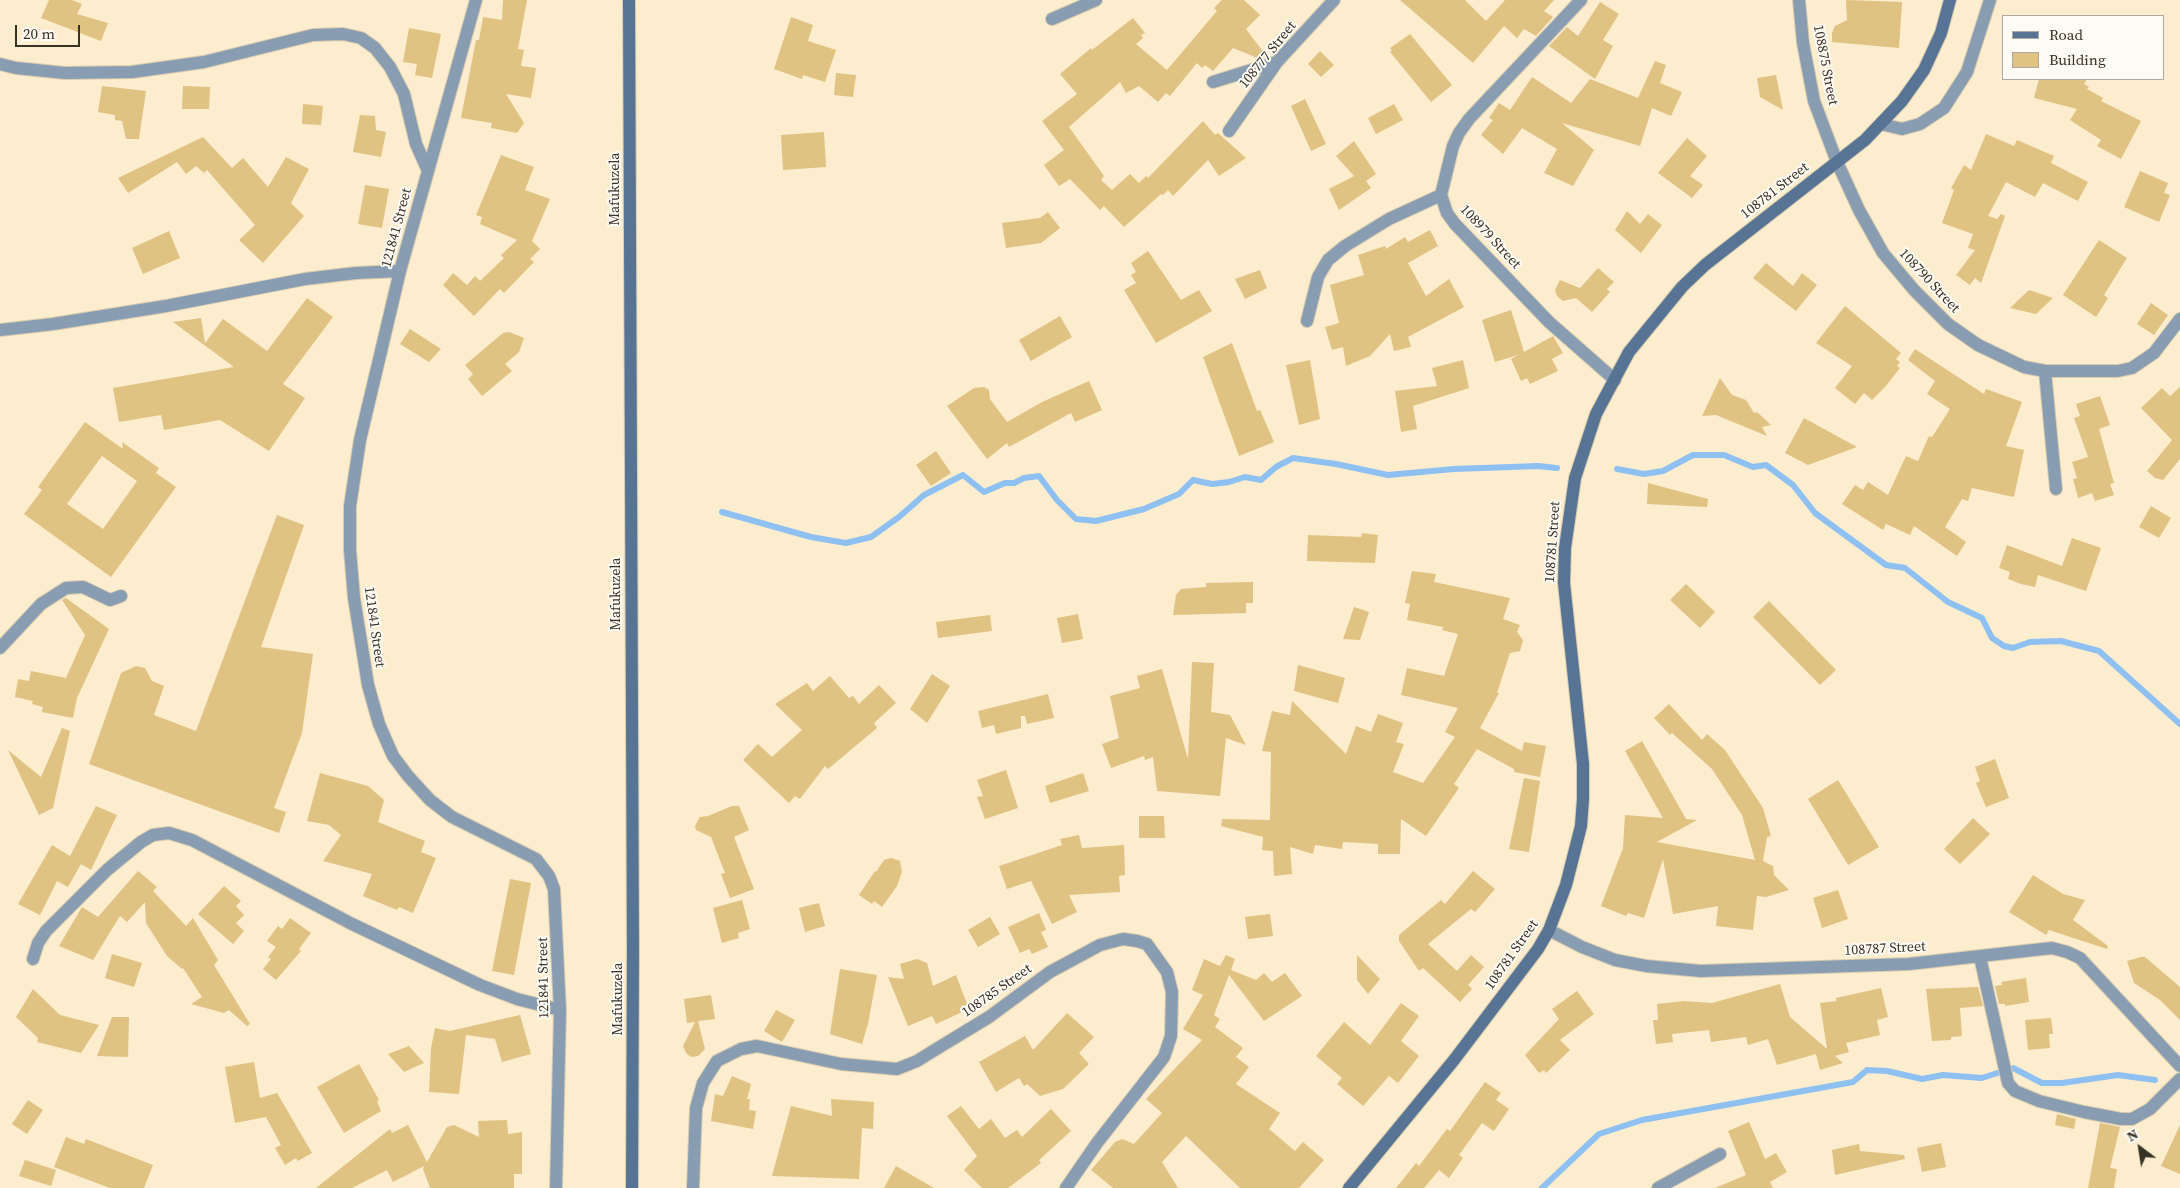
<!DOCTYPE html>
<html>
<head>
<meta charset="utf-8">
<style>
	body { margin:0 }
	#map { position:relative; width:2180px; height:1188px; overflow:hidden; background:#fbedce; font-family:"Source Serif 4",serif }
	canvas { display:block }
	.legend { position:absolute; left:2002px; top:15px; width:162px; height:65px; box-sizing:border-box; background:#fefbf5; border:1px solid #aeaaa2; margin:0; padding:6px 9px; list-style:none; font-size:15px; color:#373126 }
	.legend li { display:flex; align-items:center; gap:10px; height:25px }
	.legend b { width:25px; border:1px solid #aeaaa2 }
	.north { position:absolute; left:2115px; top:1123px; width:50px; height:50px; -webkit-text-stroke:4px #fefbf5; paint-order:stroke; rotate:329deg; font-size:14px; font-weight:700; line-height:20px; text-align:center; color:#373126 }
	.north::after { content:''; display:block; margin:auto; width:18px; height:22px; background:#373126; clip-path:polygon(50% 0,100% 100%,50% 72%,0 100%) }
	.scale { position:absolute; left:15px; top:25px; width:65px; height:22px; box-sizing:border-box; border:2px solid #373126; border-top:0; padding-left:6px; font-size:15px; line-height:18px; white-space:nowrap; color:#373126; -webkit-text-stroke:4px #fefbf5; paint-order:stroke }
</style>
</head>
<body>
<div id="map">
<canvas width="2180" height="1188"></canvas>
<ul class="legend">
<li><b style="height:6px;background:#577494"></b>Road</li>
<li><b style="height:14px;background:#e0c282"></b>Building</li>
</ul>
<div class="north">N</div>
<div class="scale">20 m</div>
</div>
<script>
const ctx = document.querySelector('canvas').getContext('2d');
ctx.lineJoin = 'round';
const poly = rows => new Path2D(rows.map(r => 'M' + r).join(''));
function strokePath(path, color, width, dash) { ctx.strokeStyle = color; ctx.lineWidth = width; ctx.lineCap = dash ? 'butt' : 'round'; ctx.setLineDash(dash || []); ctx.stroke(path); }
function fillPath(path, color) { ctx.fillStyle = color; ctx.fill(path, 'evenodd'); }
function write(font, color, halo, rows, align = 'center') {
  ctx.font = font + ' "Source Serif 4",serif'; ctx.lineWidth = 4; ctx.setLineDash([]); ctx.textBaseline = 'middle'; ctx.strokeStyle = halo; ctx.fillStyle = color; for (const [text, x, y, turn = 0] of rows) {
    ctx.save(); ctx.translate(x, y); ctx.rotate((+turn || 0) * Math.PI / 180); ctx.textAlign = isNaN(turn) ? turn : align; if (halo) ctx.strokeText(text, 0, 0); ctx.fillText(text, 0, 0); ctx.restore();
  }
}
const stream = poly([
	[1617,469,1644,474,1663,471,1693,455,1724,455,1753,467,1766,465,1793,485,1815,513,1886,565,1905,568,1948,602,1982,618,1992,638,2004,646,2013,648,2030,642,2061,641,2099,651,2180,724],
	[722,512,811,537,846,543,871,537,899,517,924,495,963,475,984,492,1005,483,1014,483,1024,478,1039,476,1057,500,1076,519,1096,521,1144,509,1179,494,1193,480,1212,484,1229,482,1245,477,1261,480,1276,467,1293,458,1336,464,1388,475,1454,469,1538,466,1557,468],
	[1542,1188,1599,1134,1642,1120,1853,1082,1867,1070,1887,1071,1922,1079,1943,1075,1982,1078,2013,1068,2042,1083,2062,1083,2118,1075,2155,1080]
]);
const building = poly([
	[49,0,72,0,82,4,77,14,108,23,101,41,41,18],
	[503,0,527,0,518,49,524,50,521,66,536,68,531,98,506,94,524,123,517,133,491,128,492,123,461,118,476,40,479,40,483,17,502,20],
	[1222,0,1244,0,1260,15,1246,29,1267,57,1260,59,1233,48,1213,71,1205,65,1202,68,1197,63,1170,96,1166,93,1158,102,1139,86,1126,93,1120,82,1069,127,1104,176,1101,180,1112,190,1130,174,1139,183,1146,176,1148,178,1203,121,1215,135,1218,133,1246,158,1219,176,1208,160,1173,196,1168,190,1163,195,1161,194,1124,227,1104,206,1100,210,1070,179,1059,186,1044,165,1064,150,1042,121,1077,94,1060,74,1091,48,1092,50,1133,18,1145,33,1141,35,1143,38,1136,44,1167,70,1217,11,1214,8],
	[1400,0,1465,0,1486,21,1505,0,1554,0,1544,11,1553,17,1536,36,1524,29,1517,38,1504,26,1473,63],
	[1846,0,1902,2,1899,48,1832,42,1832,33,1835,26,1847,20],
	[1600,2,1619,14,1603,40,1613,46,1595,79,1549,46,1567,27,1578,36],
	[791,17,813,25,808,41,836,50,825,82,803,75,802,79,774,69],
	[409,28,441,34,432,78,415,75,417,64,403,62],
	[1410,34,1452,85,1431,102,1390,52,1392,51,1390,48],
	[1320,51,1334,65,1321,77,1308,64],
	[1655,61,1666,65,1660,83,1682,92,1671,116,1652,108,1640,146,1562,123,1594,150,1573,186,1544,173,1557,149,1522,128,1503,154,1481,135,1493,120,1489,118,1499,103,1510,110,1532,77,1571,103,1590,79,1638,98],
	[836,73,856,75,853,97,834,95],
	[1776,75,1783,110,1760,97,1757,78],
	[2039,79,2087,79,2084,84,2089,87,2087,89,2103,98,2101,101,2141,121,2121,159,2097,146,2101,140,2070,120,2077,109,2034,98],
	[102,86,146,91,139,139,126,139,122,121,115,120,115,115,98,112],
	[183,86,210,87,209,109,182,109],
	[1305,99,1326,144,1311,151,1291,106],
	[303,104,323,106,321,125,302,124],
	[1394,104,1403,120,1376,134,1368,118],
	[360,115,375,116,376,130,386,132,381,157,353,152],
	[824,132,826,167,783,170,781,135],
	[1986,134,2014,146,2017,140,2054,156,2051,163,2088,182,2078,201,2043,183,2035,197,2006,182,1988,216,1997,219,2001,214,2005,216,1981,283,1975,278,1970,285,1956,275,1975,250,1968,248,1973,234,1942,223,1954,190,1951,188,1964,165,1971,170],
	[203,137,232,168,243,158,268,187,286,157,309,169,291,203,304,216,263,263,239,240,255,225,207,170,204,173,196,166,186,174,177,162,128,193,118,178],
	[1687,138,1707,156,1690,176,1703,185,1692,198,1658,173],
	[1354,141,1376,174,1366,181,1371,188,1339,210,1329,189,1354,176,1336,156],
	[501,155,534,167,525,190,550,199,532,241,540,249,530,259,534,262,504,293,500,289,474,316,443,285,453,273,467,285,475,276,480,281,504,258,501,255,517,240,480,224,482,217,476,215],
	[2140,171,2168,183,2164,193,2170,195,2159,222,2124,207],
	[365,185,389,189,382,228,358,224],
	[1627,211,1640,224,1648,214,1662,225,1641,253,1615,230],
	[1048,212,1060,228,1041,243,1006,248,1002,223,1040,218],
	[1430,230,1438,246,1408,263,1426,296,1449,279,1464,307,1408,337,1411,347,1394,351,1390,334,1370,356,1346,366,1343,347,1332,350,1325,327,1339,323,1330,285,1364,275,1358,255,1385,246,1386,249,1405,237,1408,242],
	[169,231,180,258,143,274,132,248],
	[2099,240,2127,258,2104,295,2108,298,2096,317,2063,295],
	[1148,251,1181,300,1199,290,1212,311,1156,343,1124,290,1136,283,1131,275,1136,272,1131,263],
	[1766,263,1793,286,1802,273,1817,285,1796,311,1753,278],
	[1598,268,1614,282,1607,289,1610,292,1592,312,1576,298,1563,301,1557,296,1555,290,1560,280,1580,288],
	[1260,270,1267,288,1245,299,1235,279],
	[2029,290,2053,298,2036,314,2010,308],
	[307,298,333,317,283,384,305,398,269,451,220,420,164,430,161,415,119,422,113,388,234,367,173,322,201,318,205,343,223,319,267,351],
	[2151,303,2168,315,2154,335,2137,324],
	[1845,306,1901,353,1896,359,1900,362,1897,366,1900,368,1885,387,1872,400,1864,393,1855,404,1835,388,1852,366,1816,343],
	[1511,310,1524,352,1553,336,1563,353,1552,359,1558,371,1530,384,1527,378,1521,381,1511,359,1518,355,1495,362,1482,320],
	[1060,316,1072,337,1031,361,1019,340],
	[410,329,441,349,429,362,400,344],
	[509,332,524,338,519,352,505,364,512,371,482,396,468,379,473,374,465,365,503,333],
	[1232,343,1257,411,1260,410,1274,442,1239,456,1203,357],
	[1915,349,1984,394,1986,389,2022,402,2006,446,2024,450,2014,497,1972,488,1968,501,1962,499,1945,527,1966,542,1957,556,1914,526,1910,535,1886,524,1883,530,1842,504,1855,485,1863,490,1868,482,1888,495,1906,456,1918,461,1929,436,1932,437,1950,409,1927,394,1935,381,1908,360],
	[1310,360,1320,419,1299,425,1286,365],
	[1463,360,1469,388,1413,406,1417,429,1401,432,1395,391,1437,386,1432,368],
	[1720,378,1732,395,1746,400,1754,413,1757,412,1771,425,1762,427,1767,436,1716,415,1702,416],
	[1089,381,1102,410,1075,422,1071,413,1009,447,1007,443,987,459,947,406,974,388,984,387,989,390,990,399,1007,422,1042,402],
	[2180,387,2180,459,2163,480,2155,478,2147,471,2172,440,2141,408,2162,388,2170,396],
	[2100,396,2110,425,2099,429,2114,483,2110,484,2114,495,2095,501,2092,493,2078,498,2073,479,2077,478,2072,462,2088,457,2074,418,2080,416,2076,404],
	[1804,418,1857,447,1808,465,1785,453],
	[85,422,123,449,122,442,159,468,156,473,176,487,111,577,24,514,42,490,38,487],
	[102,456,137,481,103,529,67,504],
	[936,451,951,473,931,486,916,465],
	[1648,483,1708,499,1707,507,1647,504],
	[2151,506,2171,518,2159,538,2139,527],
	[277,515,304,525,261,647,313,654,302,733,274,808,286,812,279,833,89,764,121,673,136,666,145,668,152,681,164,686,154,715,196,731],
	[1362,533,1378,535,1375,563,1307,561,1308,535,1361,537],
	[2072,538,2101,548,2086,591,2038,575,2035,587,2021,584,2008,579,2010,572,1999,568,2007,545,2062,566],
	[1412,571,1436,574,1434,582,1510,598,1503,619,1520,625,1517,632,1523,640,1520,651,1510,653,1497,693,1499,693,1480,728,1522,751,1524,742,1546,746,1540,777,1514,772,1514,769,1477,749,1454,784,1459,788,1426,836,1401,819,1400,854,1378,854,1378,844,1343,842,1342,849,1315,845,1313,854,1290,847,1292,874,1274,876,1273,851,1262,850,1263,837,1221,826,1222,819,1270,820,1271,752,1262,751,1272,711,1290,715,1292,701,1346,754,1356,726,1371,732,1378,714,1403,723,1396,742,1404,744,1393,772,1423,783,1455,737,1445,732,1458,708,1401,695,1407,668,1444,676,1458,634,1442,630,1443,627,1407,620,1410,604,1405,603],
	[1253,582,1253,603,1246,603,1246,613,1173,615,1176,595,1181,589,1206,587,1206,583],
	[1686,584,1715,612,1700,628,1670,600],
	[66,598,109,629,77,698,73,718,42,712,43,707,32,704,33,701,15,697,18,679,29,681,31,671,66,678,85,635,62,600],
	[1769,601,1836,670,1820,685,1753,617],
	[1354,607,1369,612,1360,640,1343,639],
	[1078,614,1083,639,1062,643,1057,618],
	[990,615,992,631,938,638,936,622],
	[1192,662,1214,663,1211,712,1230,715,1246,745,1226,738,1220,796,1157,791,1153,757,1145,760,1144,756,1111,768,1102,744,1119,738,1110,696,1140,688,1137,676,1162,669,1188,759],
	[1298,665,1345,678,1338,703,1294,691],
	[932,674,950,686,927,723,910,709],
	[830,676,849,698,853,696,859,704,879,685,896,703,874,723,877,728,828,769,825,766,800,799,795,796,789,803,743,760,758,744,772,757,802,730,775,704,807,683,813,691],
	[1048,694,1054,718,1027,724,1025,716,1021,716,1021,728,996,734,994,725,982,728,978,711],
	[1669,704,1702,740,1707,734,1725,750,1763,808,1771,836,1767,837,1763,861,1773,866,1774,875,1789,890,1766,897,1757,896,1753,930,1716,926,1718,906,1673,914,1663,859,1644,918,1628,913,1626,916,1601,906,1623,848,1625,815,1663,818,1625,751,1642,741,1686,819,1697,820,1657,842,1755,860,1742,815,1712,769,1672,733,1670,735,1654,718],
	[62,728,70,731,53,808,39,815,8,750,41,777],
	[1995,759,2009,798,1986,807,1976,783,1980,781,1975,767],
	[1006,770,1018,808,985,819,977,797,983,796,977,780],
	[320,773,368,786,384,800,378,822,425,841,421,852,436,858,413,913,399,907,397,910,363,896,372,874,323,861,341,835,329,825,307,821],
	[1083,773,1089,791,1050,803,1045,786],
	[1524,778,1540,781,1529,852,1509,849],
	[1838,780,1879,847,1848,865,1808,799],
	[96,806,117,815,91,870,81,864,68,887,57,881,40,915,18,904,52,845,70,856],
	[732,806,739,806,749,830,734,837,754,889,730,898,721,874,725,873,711,837,696,830,695,826,700,817,708,816],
	[1139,816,1164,816,1165,838,1139,838],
	[1973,818,1990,834,1960,864,1944,849],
	[1079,835,1082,848,1124,845,1125,875,1119,876,1120,892,1069,895,1077,912,1052,924,1031,881,1007,889,999,866,1062,845,1060,839],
	[891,858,900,861,902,872,897,886,882,907,874,901,872,904,859,895,875,871,876,872,884,860],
	[138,871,157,887,153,891,186,926,193,918,218,960,214,965,250,1024,247,1026,229,1010,224,1013,191,1004,202,997,183,968,182,969,167,956,146,923,145,902,127,922,120,916,93,960,59,946,82,907,98,917],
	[1473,871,1495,889,1475,912,1471,909,1428,944,1457,971,1471,955,1484,967,1468,985,1472,989,1460,1002,1423,968,1419,971,1399,941,1399,935,1441,900,1445,904],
	[2033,875,2063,894,2085,900,2073,920,2108,946,2107,949,2049,930,2046,935,2009,912],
	[510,879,531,883,514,975,492,971],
	[224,886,241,901,236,906,244,915,236,923,244,931,233,944,198,914],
	[1838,890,1848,919,1822,928,1813,898],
	[742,900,750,929,738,933,739,938,722,943,713,908],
	[819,903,825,926,805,932,799,908],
	[1039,913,1046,930,1041,932,1048,947,1032,954,1029,949,1020,953,1008,927],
	[1270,914,1273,936,1248,939,1245,917],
	[990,917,1000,934,978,947,968,930],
	[290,918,311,933,299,949,301,951,276,980,263,969,271,959,268,957,276,947,267,941,278,926,282,929],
	[112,954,142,963,134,987,105,978],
	[1226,955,1235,959,1231,970,1256,980,1264,973,1272,982,1285,973,1302,996,1264,1021,1229,975,1214,1015,1220,1019,1215,1027,1243,1048,1236,1057,1249,1067,1236,1084,1280,1113,1269,1129,1295,1151,1303,1142,1324,1160,1299,1188,1240,1188,1186,1136,1162,1162,1178,1188,1113,1188,1091,1170,1115,1142,1122,1139,1134,1144,1162,1113,1146,1099,1202,1040,1183,1029,1203,995,1192,990,1204,959,1220,966],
	[1357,955,1380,979,1368,994,1357,980],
	[2141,957,2145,957,2180,987,2180,1020,2160,1000,2134,983,2127,961],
	[917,959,927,963,933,986,956,975,969,1009,936,1024,932,1016,908,1026,888,977,904,979,900,964],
	[840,969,877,975,868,1024,862,1044,830,1034],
	[2026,978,2029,1002,2005,1006,2005,1004,1999,1004,1995,986,2002,985,2001,982],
	[1780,984,1790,1017,1827,1049,1820,1003,1836,1001,1836,998,1881,988,1888,1017,1877,1020,1880,1035,1846,1043,1849,1052,1835,1056,1843,1063,1820,1070,1816,1054,1777,1065,1768,1039,1748,1045,1746,1037,1711,1042,1709,1030,1672,1034,1673,1042,1656,1044,1653,1020,1658,1020,1657,1004,1684,1001,1712,1003],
	[1978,987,1983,1006,1960,1008,1962,1036,1951,1037,1951,1040,1932,1041,1926,989],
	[33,989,60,1015,99,1025,81,1053,37,1042,38,1038,16,1017],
	[1577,991,1594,1014,1560,1040,1570,1050,1546,1073,1544,1070,1539,1073,1525,1055,1559,1019,1552,1009],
	[711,995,715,1019,698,1021,705,1049,698,1056,691,1057,686,1053,683,1046,695,1022,687,1023,684,999],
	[1401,1003,1419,1016,1401,1041,1419,1056,1398,1083,1389,1076,1363,1106,1337,1084,1342,1078,1316,1056,1344,1022,1370,1045],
	[776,1010,795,1020,782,1042,764,1031],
	[1067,1013,1094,1037,1079,1053,1089,1064,1063,1089,1040,1096,1027,1084,1024,1086,1019,1078,996,1092,979,1062,1025,1036,1033,1050],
	[520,1015,531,1054,502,1062,495,1039,466,1035,459,1094,429,1092,431,1048,435,1028,450,1031],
	[112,1017,129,1017,128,1057,97,1056],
	[2051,1018,2053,1034,2049,1034,2050,1048,2028,1050,2025,1020],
	[409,1046,424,1063,404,1072,388,1054],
	[254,1062,260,1098,277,1093,312,1153,298,1161,296,1158,285,1165,275,1148,281,1145,266,1117,235,1123,225,1067],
	[359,1064,379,1100,377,1101,381,1111,344,1133,317,1087],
	[732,1076,751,1084,747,1099,750,1099,749,1110,756,1111,753,1129,711,1121,715,1094,723,1096],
	[1485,1082,1501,1093,1496,1100,1509,1109,1494,1131,1482,1123,1459,1155,1463,1158,1449,1178,1439,1170,1424,1188,1396,1188,1416,1163,1419,1166,1447,1129,1450,1131],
	[831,1099,874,1102,873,1129,862,1128,859,1179,772,1176,791,1106,832,1116],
	[28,1100,43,1110,27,1134,12,1124],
	[961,1106,979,1129,991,1119,1005,1138,1017,1130,1022,1137,1051,1109,1071,1131,1039,1160,1041,1163,1008,1188,982,1188,964,1170,977,1156,947,1116],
	[2057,1114,2076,1119,2074,1129,2055,1125],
	[507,1120,508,1134,522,1132,522,1174,514,1174,514,1188,430,1188,423,1169,424,1166,393,1182,387,1170,352,1188,316,1188,390,1129,392,1133,408,1125,427,1162,447,1127,454,1125,479,1137,478,1121],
	[1749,1122,1765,1159,1776,1153,1787,1172,1770,1182,1773,1188,1715,1188,1746,1175,1728,1131],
	[2100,1123,2120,1127,2110,1168,2117,1169,2114,1188,2088,1188],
	[2180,1125,2180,1174,2161,1166],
	[66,1137,84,1144,86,1139,153,1165,144,1188,110,1188,54,1167],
	[1941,1143,1946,1167,1922,1172,1917,1148],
	[1859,1144,1860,1151,1904,1155,1905,1159,1835,1175,1832,1150],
	[25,1160,56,1170,51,1186,19,1176],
	[896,1166,934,1188,884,1188]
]);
const street = poly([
	[476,0,400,271,360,440,350,506,350,550,354,598,368,685,379,724,393,756,408,776,430,800,452,817,536,859,549,876,554,889,560,1010,556,1188],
	[1581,0,1469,119,1459,133,1453,146,1441,195,1447,213,1455,224,1549,322,1615,380],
	[1799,0,1803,43,1814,101,1837,162,1859,210,1883,253,1914,290,1948,324,1978,345,2024,367,2045,371,2118,371,2132,368,2154,353,2180,319],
	[1052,19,1096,0],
	[0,64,16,68,65,73,132,72,204,62,313,35,343,34,361,38,375,48,390,67,404,94,416,144,428,171],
	[1213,82,1277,62],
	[1881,124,1902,129,1920,124,1944,108,1967,72,1990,0],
	[1229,131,1277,62,1334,0],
	[1307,321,1318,277,1328,260,1345,246,1389,219,1441,195],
	[0,330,53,324,166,306,305,279,356,273,400,271],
	[2045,371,2056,489],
	[0,648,41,604,66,588,83,587,110,600,121,596],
	[1549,930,1582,947,1615,960,1646,966,1701,971,1909,964,2052,948,2067,952,2080,958,2180,1066],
	[1980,957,2008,1083,2015,1091,2039,1101,2084,1112,2121,1119,2132,1119,2150,1109,2180,1079],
	[33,959,38,943,46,931,107,870,141,842,153,835,169,833,192,840,352,924,480,985,517,999,560,1010],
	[693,1188,696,1108,703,1083,717,1061,741,1049,757,1046,841,1064,897,1069,917,1061,938,1048,989,1017,1050,972,1100,945,1123,939,1137,941,1147,944,1167,972,1172,992,1171,1036,1164,1057,1097,1143,1066,1188],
	[1658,1188,1720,1154]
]);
const secondary = poly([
	[629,0,633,950,632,1188],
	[1349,1188,1454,1060,1538,949,1549,930,1566,885,1581,826,1583,799,1583,764,1564,583,1565,548,1575,478,1596,414,1629,352,1682,287,1705,265,1865,140,1902,101,1924,70,1941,33,1950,0]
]);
const streetNames = [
	["108777 Street",1268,55,-51],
	["108875 Street",1825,65,79],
	["Mafukuzela",615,189,-90],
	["108781 Street",1775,191,-38],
	["121841 Street",397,228,-75],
	["108979 Street",1490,237,47],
	["108790 Street",1929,281,47],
	["108781 Street",1553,542,-86],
	["Mafukuzela",616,594,-90],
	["121841 Street",374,627,82],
	["108787 Street",1885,949,-3],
	["108781 Street",1512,955,-55],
	["121841 Street",544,978,-91],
	["108785 Street",997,991,-35],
	["Mafukuzela",618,999,-90]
];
strokePath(stream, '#8fc0f2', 6);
fillPath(building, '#e0c282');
strokePath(street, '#d8cbb0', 14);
strokePath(secondary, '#d8cbb0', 14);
strokePath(street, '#889cb2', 12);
strokePath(secondary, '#577494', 12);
write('14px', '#373126', '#fefbf5', streetNames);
</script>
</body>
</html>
